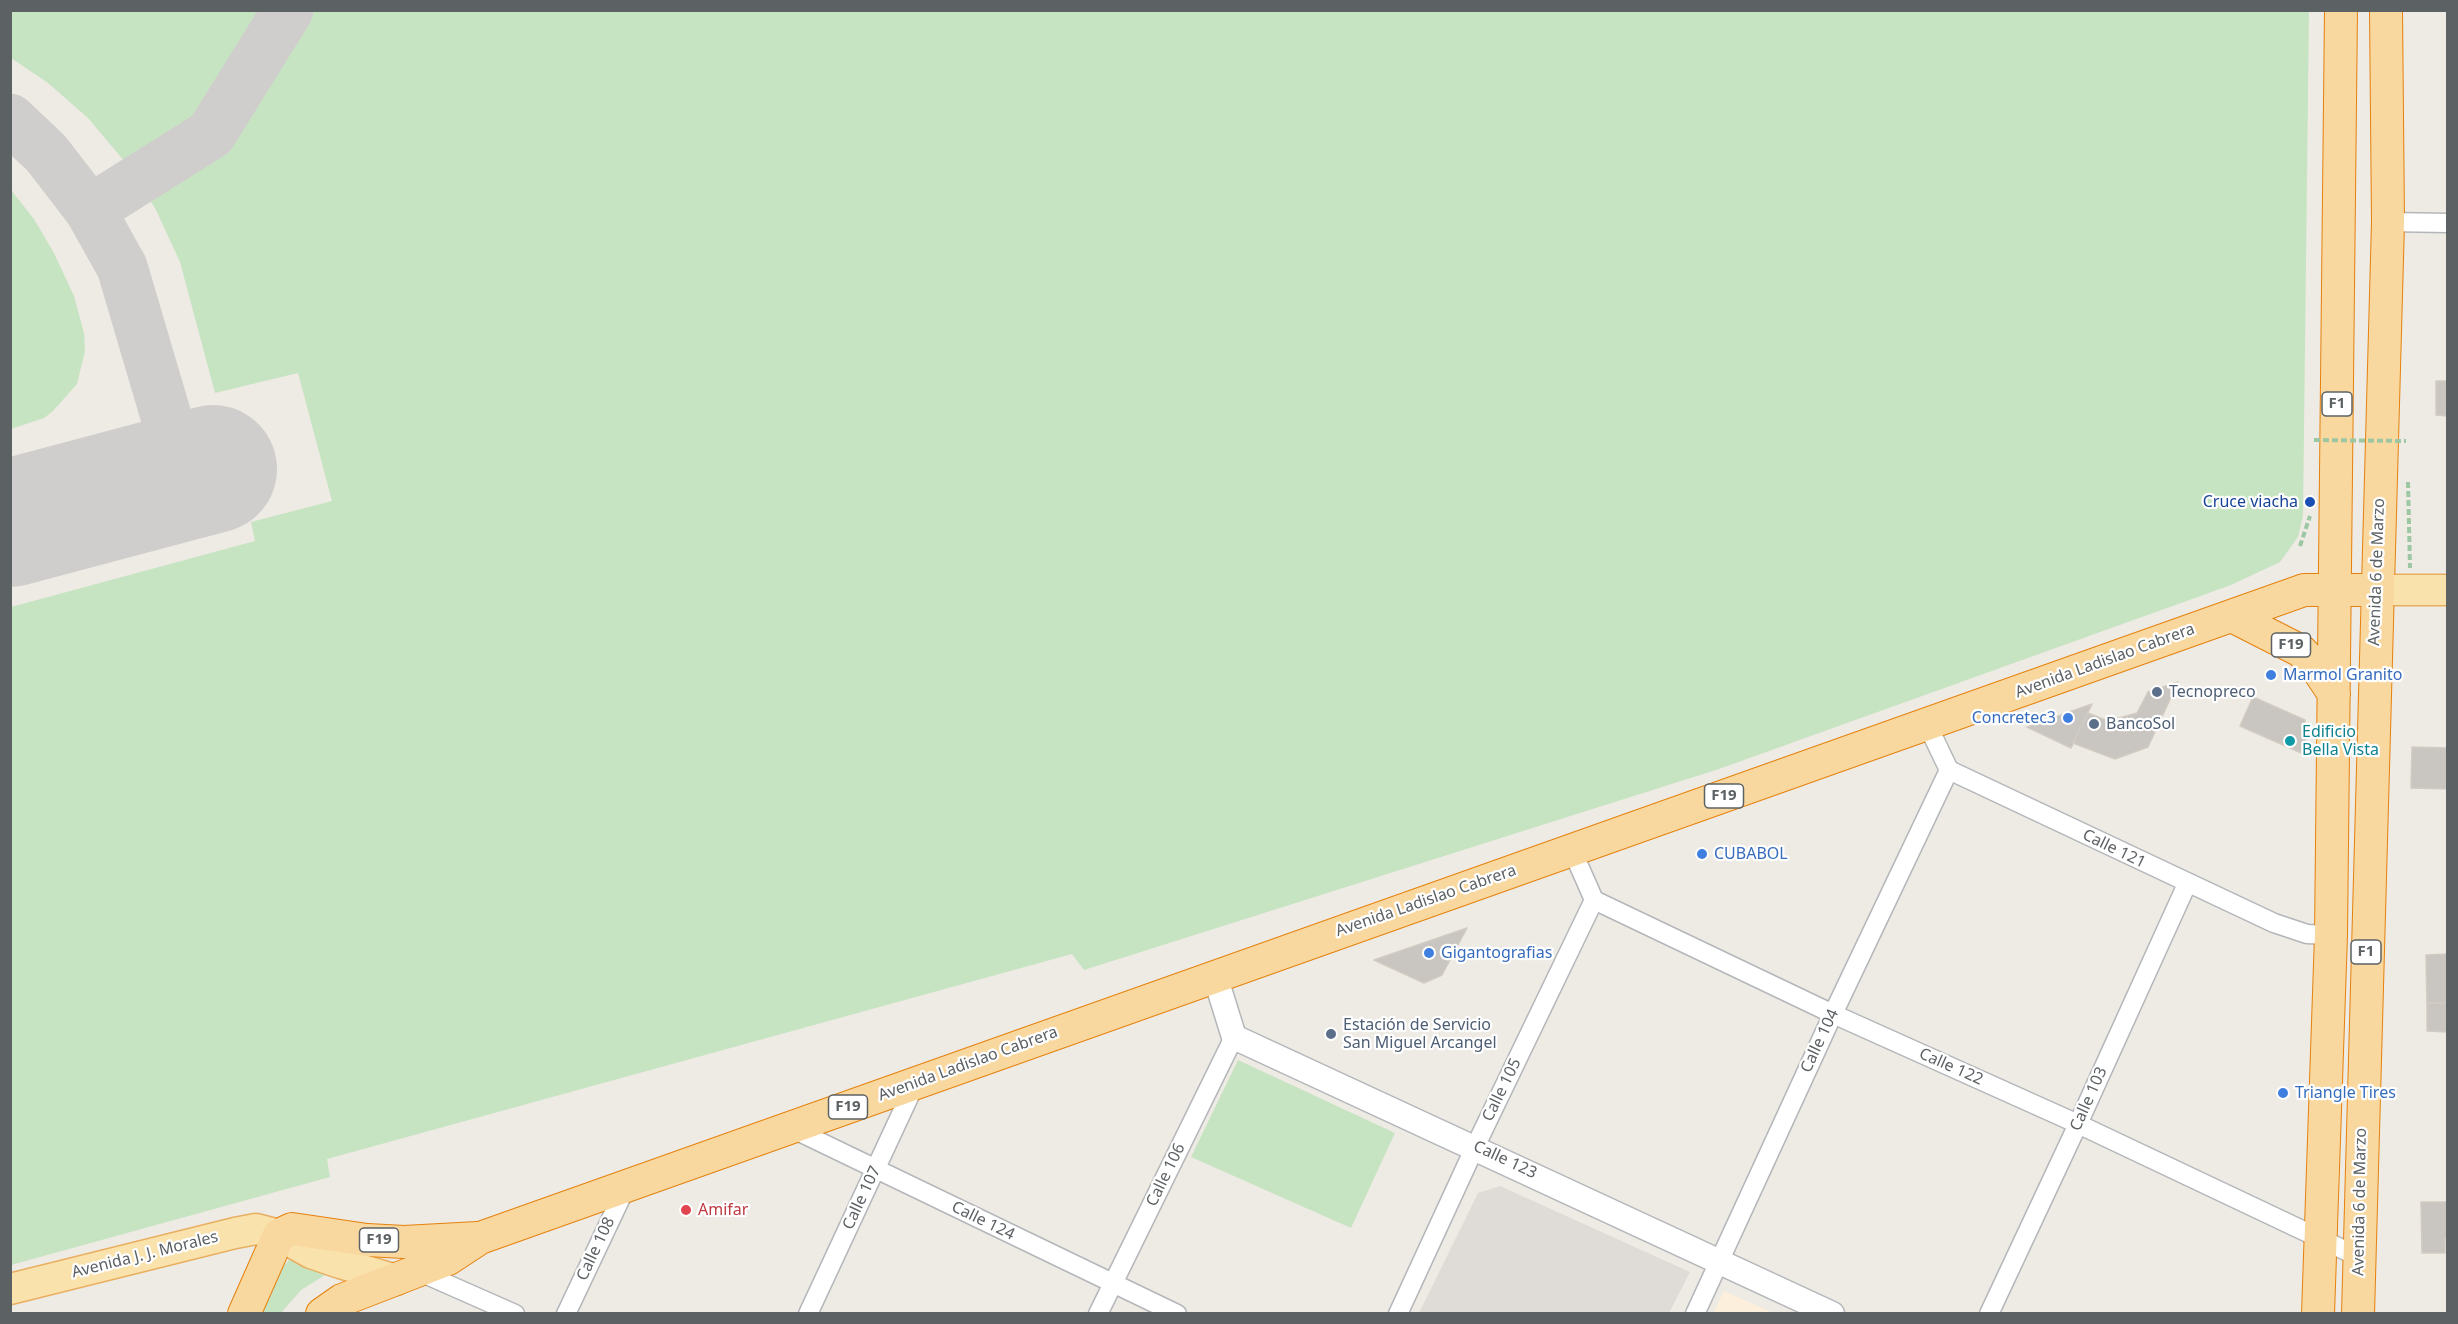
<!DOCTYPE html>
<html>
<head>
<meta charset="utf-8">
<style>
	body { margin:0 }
	#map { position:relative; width:2458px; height:1324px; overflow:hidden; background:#eeeae4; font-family:"Noto Sans",sans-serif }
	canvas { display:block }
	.frame { position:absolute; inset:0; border:12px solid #5c6164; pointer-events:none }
</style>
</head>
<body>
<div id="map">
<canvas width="2458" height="1324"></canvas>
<div class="frame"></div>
</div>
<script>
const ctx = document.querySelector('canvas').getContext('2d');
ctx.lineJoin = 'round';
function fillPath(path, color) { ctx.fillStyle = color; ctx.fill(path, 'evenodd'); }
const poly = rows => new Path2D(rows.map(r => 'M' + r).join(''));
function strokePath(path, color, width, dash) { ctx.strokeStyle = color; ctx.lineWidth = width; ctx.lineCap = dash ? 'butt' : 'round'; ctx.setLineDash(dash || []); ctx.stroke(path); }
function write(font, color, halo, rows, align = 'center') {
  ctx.font = font + ' "Noto Sans",sans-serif'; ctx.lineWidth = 4.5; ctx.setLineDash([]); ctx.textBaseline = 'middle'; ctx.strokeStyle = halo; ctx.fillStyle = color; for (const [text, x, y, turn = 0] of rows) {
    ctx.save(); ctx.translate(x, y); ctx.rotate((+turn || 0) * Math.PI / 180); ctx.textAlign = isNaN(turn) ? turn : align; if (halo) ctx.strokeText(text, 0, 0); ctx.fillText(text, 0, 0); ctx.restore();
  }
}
const commercial = poly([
	[1724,1291,1774,1313,1713,1313]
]);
const industrial = poly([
	[1500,1186,1690,1272,1669,1313,1419,1313,1478,1193]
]);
const green = poly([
	[11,10,2309,11,2303,516,2298,537,2280,562,2231,585,1719,769,1084,970,1072,954,327,1159,330,1177,11,1265,11,607,255,541,251,522,332,501,298,373,215,393,180,262,155,208,125,162,88,118,48,83,11,58],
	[11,190,34,219,54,253,74,296,84,333,85,351,77,384,53,411,44,418,11,429],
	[1238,1060,1395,1133,1351,1228,1191,1157],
	[290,1259,316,1263,330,1272,301,1290,281,1313,259,1314,277,1273]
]);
const taxiway = poly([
	[10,119,46,153,90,210,122,267,184,477],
	[90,210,211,134,288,10]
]);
const runway = poly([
	[10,523,213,469]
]);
const building = poly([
	[2436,381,2448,381,2448,416,2436,415,2436,381],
	[2178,682,2148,747,2115,759,2073,743,2088,713,2108,721,2137,713,2148,692,2178,682],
	[2253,697,2305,720,2306,755,2240,726,2253,697],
	[2092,704,2071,748,2027,727,2092,704],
	[2412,747,2448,748,2448,789,2411,788,2412,747],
	[1467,928,1442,975,1424,983,1374,960,1467,928],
	[2448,954,2448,1003,2427,1003,2426,955,2448,954],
	[2427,1003,2448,1003,2448,1032,2427,1031,2427,1003],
	[2421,1202,2447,1202,2448,1238,2445,1238,2445,1253,2422,1253,2421,1202]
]);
const path = poly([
	[2408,482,2410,568],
	[2300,546,2310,516]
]);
const minor = poly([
	[2388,222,2448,223],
	[1927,724,1949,770,2274,923,2307,934,2331,935],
	[1572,850,1594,900,1833,1014,2078,1124,2359,1257],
	[789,1127,1177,1314],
	[420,1272,515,1314],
	[566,1314,627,1185],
	[808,1314,916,1082],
	[1098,1314,1234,1037],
	[1398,1314,1475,1147,1594,900],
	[1695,1314,1833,1014,1949,770],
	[1989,1314,2078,1124,2187,884]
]);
const tertiary = poly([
	[1215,976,1234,1037,1832,1314]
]);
const primary = poly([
	[2377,590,2448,590],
	[10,1289,235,1233,256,1229,279,1235,311,1253,340,1263,396,1280]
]);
const trunk = poly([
	[2232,616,2301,651,2316,667,2334,694],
	[244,1314,279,1235,292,1229,367,1240,404,1242,478,1238],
	[322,1314,342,1300,448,1259,480,1238,2304,590,2377,590],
	[2318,1314,2331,935,2341,10],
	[2358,1314,2388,222,2386,10]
]);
const pathBridge = poly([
	[2314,440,2406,441]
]);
const markers = [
	[2310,502,6,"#1a4fb4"],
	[2271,675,6,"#3f7fe0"],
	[2157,692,6,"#5c6f8a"],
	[2068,718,6,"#3f7fe0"],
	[2094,724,6,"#5c6f8a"],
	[2290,741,6,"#0f9aa8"],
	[1702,854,6,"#3f7fe0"],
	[1429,953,6,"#3f7fe0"],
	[1331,1034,6,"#5c6f8a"],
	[2283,1093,6,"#3f7fe0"],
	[686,1210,6,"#e0444e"]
];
const shields = [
	[2337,404,30],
	[2291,645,39],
	[1724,796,39],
	[2366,952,30],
	[848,1107,39],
	[379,1240,39]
];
const shieldNames = [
	["F1",2337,404],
	["F19",2291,645],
	["F19",1724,796],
	["F1",2366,952],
	["F19",848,1107],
	["F19",379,1240]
];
const transitNames = [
	["Cruce viacha",2298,502]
];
const streetNames = [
	["Avenida 6 de Marzo",2377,572,-88],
	["Avenida Ladislao Cabrera",2105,661,-20],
	["Calle 121",2114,849,26],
	["Avenida Ladislao Cabrera",1426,901,-19],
	["Calle 104",1820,1041,-65],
	["Avenida Ladislao Cabrera",968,1064,-20],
	["Calle 122",1951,1067,24],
	["Calle 105",1502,1090,-64],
	["Calle 103",2089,1099,-66],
	["Calle 123",1505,1160,25],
	["Calle 106",1166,1175,-64],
	["Calle 107",862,1198,-65],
	["Avenida 6 de Marzo",2360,1202,-89],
	["Calle 124",983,1221,26],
	["Calle 108",596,1249,-65],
	["Avenida J. J. Morales",145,1255,-14]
];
const shopNames = [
	["Marmol Granito",2283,675],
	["Concretec3",2056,718,"right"],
	["CUBABOL",1714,854],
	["Gigantografias",1441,953],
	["Triangle Tires",2295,1093]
];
const serviceNames = [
	["Tecnopreco",2169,692],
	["BancoSol",2106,724],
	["Estación de Servicio",1343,1025],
	["San Miguel Arcangel",1343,1043]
];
const cultureNames = [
	["Edificio",2302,732],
	["Bella Vista",2302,750]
];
const healthNames = [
	["Amifar",698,1210]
];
fillPath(commercial, '#fcefdb');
fillPath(industrial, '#dfdcd8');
fillPath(green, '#c7e4c2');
strokePath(taxiway, '#d0cecc', 51);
strokePath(runway, '#d0cecc', 128);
fillPath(building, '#c9c5c0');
strokePath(building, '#d2cbc3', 1.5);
strokePath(minor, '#b4b7ba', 21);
strokePath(tertiary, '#b4b7ba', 27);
strokePath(primary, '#e9af61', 33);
strokePath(trunk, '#e5810d', 34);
strokePath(path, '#9dc7a2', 4, [6, 3]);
strokePath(minor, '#fff', 18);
strokePath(tertiary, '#fff', 24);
strokePath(primary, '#fae2ac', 30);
strokePath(trunk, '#f8d89f', 32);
strokePath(pathBridge, '#9dc7a2', 4, [6, 3]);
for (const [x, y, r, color] of markers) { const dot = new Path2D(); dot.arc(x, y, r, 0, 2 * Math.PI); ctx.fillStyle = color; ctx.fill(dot); strokePath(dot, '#fff', 2); }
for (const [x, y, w] of shields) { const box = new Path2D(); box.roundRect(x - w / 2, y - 12, w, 24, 4.5); ctx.fillStyle = '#fff'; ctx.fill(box); strokePath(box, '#5c6164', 1.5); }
write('bold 15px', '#5c6164', null, shieldNames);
write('16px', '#164399', '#fff', transitNames, 'right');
write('16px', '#5c6164', '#fff', streetNames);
write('16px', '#366cbe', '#fff', shopNames, 'left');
write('16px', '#4e5e75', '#fff', serviceNames, 'left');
write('16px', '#0d838f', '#fff', cultureNames, 'left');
write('16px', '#be3a42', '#fff', healthNames, 'left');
</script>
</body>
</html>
